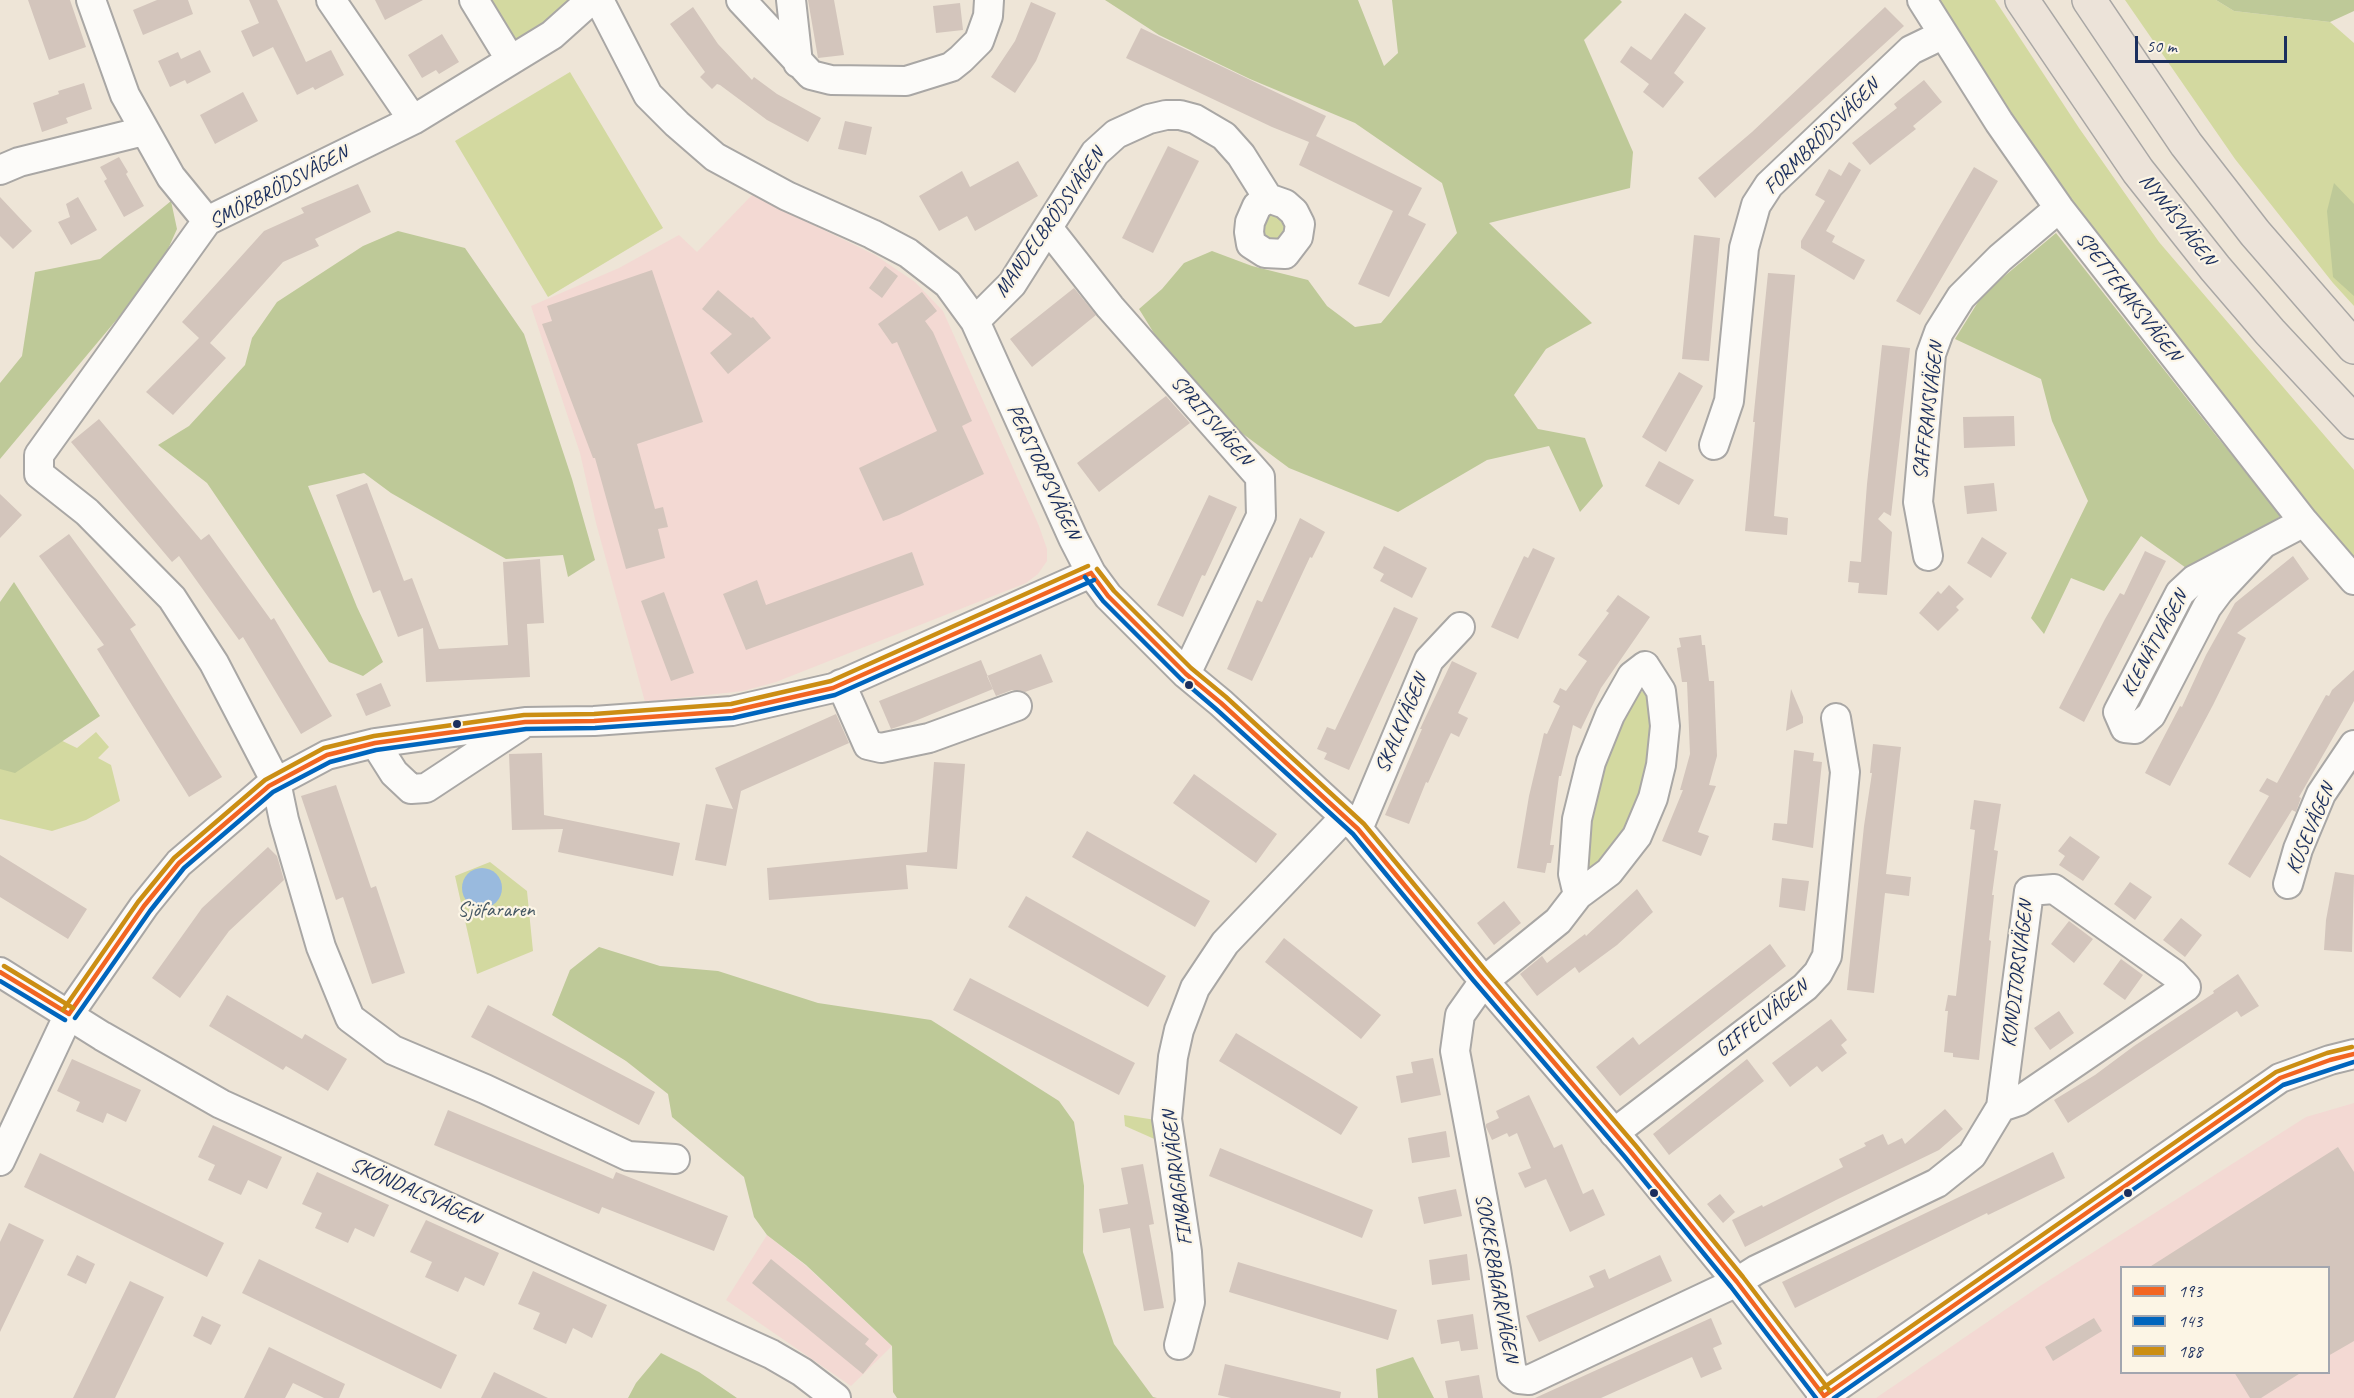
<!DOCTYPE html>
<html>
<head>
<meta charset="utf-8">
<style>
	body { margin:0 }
	#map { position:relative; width:2354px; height:1398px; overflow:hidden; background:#eee5d7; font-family:Caveat,sans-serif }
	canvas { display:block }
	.legend { position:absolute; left:2120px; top:1266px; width:210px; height:108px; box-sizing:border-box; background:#fcf5e5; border:2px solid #a2a6af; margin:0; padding:8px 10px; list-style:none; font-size:18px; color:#1b2f5e }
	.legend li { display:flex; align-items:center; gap:12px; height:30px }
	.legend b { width:30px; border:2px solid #a2a6af }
	.scale { position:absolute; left:2135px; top:36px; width:152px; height:27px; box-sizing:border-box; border:3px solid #1b2f5e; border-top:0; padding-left:8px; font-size:18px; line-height:21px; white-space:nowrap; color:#1b2f5e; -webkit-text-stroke:4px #fcf5e5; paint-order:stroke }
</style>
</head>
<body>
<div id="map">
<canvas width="2354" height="1398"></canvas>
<ul class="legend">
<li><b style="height:8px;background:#f26522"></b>193</li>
<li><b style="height:8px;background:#0065bd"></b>143</li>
<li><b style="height:8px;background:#cb8e13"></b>188</li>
</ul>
<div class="scale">50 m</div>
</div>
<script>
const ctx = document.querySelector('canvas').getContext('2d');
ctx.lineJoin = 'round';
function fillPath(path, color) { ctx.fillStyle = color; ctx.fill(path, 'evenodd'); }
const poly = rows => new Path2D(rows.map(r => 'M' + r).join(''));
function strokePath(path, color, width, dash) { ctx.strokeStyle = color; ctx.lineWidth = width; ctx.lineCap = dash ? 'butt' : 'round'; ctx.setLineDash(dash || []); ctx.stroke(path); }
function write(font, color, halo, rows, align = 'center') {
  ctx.font = font + ' Caveat,sans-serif'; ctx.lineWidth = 4.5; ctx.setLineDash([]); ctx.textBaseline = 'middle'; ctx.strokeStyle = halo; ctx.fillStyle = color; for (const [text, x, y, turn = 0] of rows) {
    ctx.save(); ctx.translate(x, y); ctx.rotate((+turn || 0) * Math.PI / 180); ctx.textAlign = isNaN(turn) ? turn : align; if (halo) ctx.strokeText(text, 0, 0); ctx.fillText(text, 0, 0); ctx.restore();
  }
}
const built = poly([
	[752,195,875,255,915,282,943,311,1039,526,1047,549,1047,561,1038,574,1026,583,776,682,743,691,645,702,596,523,580,453,531,306,619,268,679,235,697,252],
	[2354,1103,2354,1398,1876,1398,2040,1286,2306,1117],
	[2122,1268,2328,1268,2328,1372,2122,1372],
	[767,1235,806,1266,892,1346,851,1386,726,1300]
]);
const green = poly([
	[476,0,571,0,567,11,506,48],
	[1938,0,1995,0,2079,128,2159,242,2354,470,2354,557,2217,397,2015,125],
	[2125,0,2216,0,2234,11,2330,22,2354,43,2354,306,2333,283,2235,159],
	[570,72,663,228,548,297,455,141],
	[1272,212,1289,222,1283,242,1263,241,1259,221],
	[1642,691,1651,702,1653,738,1648,768,1633,818,1591,878,1582,861,1610,740,1636,694],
	[96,732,109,747,98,758,111,765,120,801,86,820,52,831,0,819,0,744,48,734,77,748],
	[490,862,527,891,533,951,477,974,455,876],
	[1124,1115,1162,1121,1168,1145,1125,1126]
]);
const forest = poly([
	[1105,0,1358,0,1384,66,1398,53,1392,0,1620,0,1622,2,1584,40,1633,152,1630,188,1489,223,1592,323,1546,349,1514,395,1538,429,1585,438,1603,486,1580,512,1549,446,1487,460,1398,512,1289,468,1208,408,1165,351,1139,309,1162,289,1184,263,1212,251,1252,266,1308,280,1327,306,1355,327,1381,323,1457,233,1442,183,1355,123,1250,79,1159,35],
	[2216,0,2354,0,2354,11,2330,22,2234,11],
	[2334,183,2354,204,2354,296,2333,277,2327,211],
	[171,201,177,229,159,269,0,459,0,383,22,356,35,272,100,259],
	[398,231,465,248,524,334,572,479,595,560,568,577,563,555,506,559,391,493,364,473,308,486,357,607,383,662,363,676,329,662,207,483,158,445,189,426,245,365,252,338,277,302,363,246],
	[2056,233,2218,438,2282,515,2237,548,2189,570,2141,536,2104,591,2071,578,2044,634,2031,618,2088,501,2052,421,2041,379,1955,339,1983,294],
	[14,582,100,716,15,773,0,769,0,602],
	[599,947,660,966,718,971,818,1003,931,1020,1059,1101,1074,1122,1084,1186,1083,1252,1114,1344,1153,1397,1157,1398,897,1398,893,1392,892,1346,806,1265,767,1235,754,1217,744,1177,672,1117,668,1094,626,1061,552,1015,570,970],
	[661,1353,699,1372,737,1398,628,1398,636,1383],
	[1413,1357,1434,1398,1378,1398,1376,1369]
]);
const water = poly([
	'462 888a20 20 0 1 1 40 0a20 20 0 1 1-40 0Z'
]);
const building = poly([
	[28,0,70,0,86,47,49,60],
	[157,0,188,0,193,14,143,35,133,10],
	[249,0,277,0,306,62,331,50,344,75,315,90,313,87,297,95,273,47,253,57,241,31,259,23],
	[375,0,423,0,385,20],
	[808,0,834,0,844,55,818,58],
	[1031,2,1056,13,1036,61,1015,93,991,77,1015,41],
	[960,3,963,30,936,33,933,6],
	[693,7,718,44,752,80,754,77,777,94,821,118,808,142,767,120,720,85,717,84,712,89,700,77,705,72,670,24],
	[1885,7,1904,26,1715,198,1698,178,1752,132],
	[1685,13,1706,28,1674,73,1684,82,1663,108,1643,92,1649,84,1620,62,1631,46,1651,60],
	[1141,28,1326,116,1316,136,1422,188,1408,215,1426,224,1389,297,1358,284,1393,211,1299,165,1309,142,1272,127,1126,58],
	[442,34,459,62,439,74,436,70,422,78,408,55],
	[200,50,211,72,187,84,185,80,170,87,158,61,178,52,181,59],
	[1924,80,1942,102,1913,126,1916,129,1870,165,1852,143,1897,108,1894,104],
	[84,83,92,109,66,118,68,123,42,132,33,103,59,94,58,91],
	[243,92,258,121,215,144,200,115],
	[845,121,872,127,866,155,838,149],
	[1168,146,1199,161,1153,253,1122,238],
	[119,157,128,172,126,174,144,206,124,217,104,181,107,179,100,167],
	[1018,161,1038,196,975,231,967,216,939,231,919,196,962,171,970,187],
	[1849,162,1861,170,1826,231,1835,236,1832,242,1865,260,1854,280,1801,248,1801,241,1825,201,1815,195,1829,169,1841,176],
	[1974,167,1998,181,1920,315,1896,301],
	[358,184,371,212,315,239,319,246,283,262,210,343,226,358,173,415,146,392,199,338,182,322,264,231,304,213,301,208],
	[0,197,32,231,13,249,0,236],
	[78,197,97,230,71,245,58,222,70,217,66,204],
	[1694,235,1720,238,1709,361,1682,359],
	[885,266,898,276,882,298,869,288],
	[652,270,703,422,637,444,655,509,663,507,668,527,658,529,665,558,626,569,595,458,593,458,542,324,552,321,547,306],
	[1768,273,1795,275,1774,516,1788,518,1787,535,1745,531,1755,422,1753,422],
	[1074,288,1096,315,1032,367,1010,339],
	[718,290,751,318,753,317,771,338,728,374,710,353,732,334,702,309],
	[922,292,937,311,925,321,933,332,972,421,962,426,984,474,899,515,883,521,859,468,937,431,897,342,892,344,878,324],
	[1882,345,1910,348,1891,516,1884,512,1878,519,1892,532,1887,595,1858,593,1859,583,1848,582,1850,561,1861,562,1867,484],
	[1679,372,1703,386,1666,452,1642,437],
	[1166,396,1190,423,1099,492,1077,463],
	[2014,416,2015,446,1964,448,1963,417],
	[99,419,201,540,209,534,271,620,274,618,332,716,301,734,243,637,239,640,179,556,172,562,71,442],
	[1659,461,1694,480,1679,505,1645,486],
	[367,483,404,581,412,578,439,649,508,645,503,562,540,559,544,623,527,624,530,677,426,682,423,628,398,637,380,590,373,593,336,495],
	[1994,483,1997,511,1967,514,1964,486],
	[0,494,22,515,0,538],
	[1209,495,1237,507,1205,576,1202,575,1183,617,1157,605],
	[1300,518,1325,532,1312,558,1310,557,1252,681,1227,669,1257,600,1262,602],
	[69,534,136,625,130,629,222,777,189,797,97,649,104,645,39,556],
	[1982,537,2007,553,1991,578,1967,563],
	[1384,546,1427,568,1412,598,1380,581,1384,574,1373,568],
	[1533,548,1555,558,1518,639,1491,627,1524,556,1528,558],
	[2145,551,2166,561,2084,722,2059,708,2105,619,2120,593,2124,595],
	[912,552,924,585,746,650,723,594,757,580,766,605],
	[2293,556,2309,579,2237,633,2246,638,2213,705,2170,786,2145,773,2180,706,2182,707,2206,655,2235,603],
	[1949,585,1964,599,1956,607,1959,610,1938,631,1919,613,1938,591,1941,594],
	[664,592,694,673,671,681,641,601],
	[1618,595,1650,617,1601,688,1581,729,1573,725,1561,776,1559,776,1550,845,1554,845,1551,863,1547,863,1545,873,1517,868,1529,796,1544,733,1547,734,1560,706,1553,702,1560,688,1566,691,1587,661,1578,655,1609,613,1606,611],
	[1394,607,1418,618,1349,770,1324,759,1327,753,1317,749,1327,727,1335,730],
	[1701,635,1702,645,1705,645,1709,681,1714,681,1717,756,1709,785,1716,786,1698,832,1709,836,1701,856,1662,841,1683,790,1680,790,1690,754,1687,682,1682,682,1677,648,1681,647,1679,638],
	[1041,654,1053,682,1025,692,1012,690,996,696,987,676],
	[981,660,993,689,915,721,891,729,879,701],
	[1452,661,1477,673,1458,713,1468,718,1459,737,1451,733,1447,741,1428,783,1426,782,1409,824,1385,815,1422,729,1420,729],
	[2354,670,2354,701,2299,797,2301,798,2296,812,2292,810,2250,878,2228,864,2269,796,2259,791,2267,778,2277,783,2326,695,2329,696,2332,690],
	[381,683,391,706,366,716,356,694],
	[1791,689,1803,717,1803,723,1786,731],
	[836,714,849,743,741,791,726,866,695,860,706,804,733,809,715,768],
	[1873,744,1901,747,1886,874,1911,877,1909,896,1885,893,1874,993,1847,990,1864,826,1872,773,1870,773],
	[1794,750,1814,753,1813,761,1822,762,1813,848,1772,840,1774,823,1787,824],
	[542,753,544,815,680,843,673,876,558,852,563,829,512,830,509,754],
	[934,762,965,764,957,869,906,865,908,889,769,900,767,868,927,852],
	[1194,774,1277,834,1256,863,1173,803],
	[336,785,371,888,376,886,405,973,372,984,343,897,336,900,301,796],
	[1974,800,2001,804,1994,850,1998,851,1992,895,1994,895,1989,940,1991,941,1979,1060,1953,1057,1953,1053,1944,1052,1948,1011,1945,1011,1948,995,1956,996,1975,830,1970,829],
	[1087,831,1210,901,1195,927,1072,857],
	[2070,836,2100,857,2083,881,2059,865,2065,856,2058,851],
	[268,847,277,856,284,880,229,931,180,998,152,978,202,908],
	[0,855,87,909,68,939,0,897],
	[2335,872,2354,875,2352,952,2324,950,2326,920],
	[1782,878,1809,881,1805,911,1779,907],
	[2130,882,2152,897,2135,920,2114,904],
	[1637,889,1653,912,1617,945,1579,973,1575,967,1537,996,1520,974,1542,956,1547,963,1585,934,1586,936],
	[1026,896,1166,976,1148,1007,1008,927],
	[1504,901,1521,923,1494,945,1477,923],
	[2181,918,2202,935,2185,957,2163,940],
	[2069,921,2093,939,2074,963,2051,944],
	[1284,938,1381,1015,1361,1039,1265,962],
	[1770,944,1786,966,1620,1096,1596,1067,1633,1037,1639,1045],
	[2121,959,2143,975,2125,1000,2103,984],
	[2238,974,2259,1006,2241,1017,2237,1011,2068,1123,2054,1100,2095,1075,2134,1046,2214,993,2213,991],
	[970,978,1135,1063,1119,1095,953,1010],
	[227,995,302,1039,305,1034,347,1059,328,1091,286,1066,283,1070,209,1026],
	[488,1005,655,1092,639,1125,471,1037],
	[2059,1011,2074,1033,2050,1050,2034,1028],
	[1831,1019,1847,1040,1841,1045,1847,1053,1822,1072,1817,1066,1790,1087,1772,1063],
	[1236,1033,1358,1107,1341,1135,1219,1061],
	[1433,1058,1441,1095,1401,1103,1396,1076,1413,1073,1411,1062],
	[72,1059,141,1090,126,1122,107,1113,103,1123,76,1111,80,1102,57,1091],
	[1747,1059,1764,1081,1669,1155,1653,1134],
	[1529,1095,1554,1148,1562,1144,1583,1194,1593,1189,1605,1215,1570,1232,1546,1179,1525,1188,1518,1173,1531,1168,1517,1133,1509,1137,1507,1133,1492,1140,1486,1127,1486,1124,1499,1118,1496,1111],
	[1945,1109,1963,1129,1939,1150,1836,1200,1745,1247,1732,1220,1762,1205,1763,1207,1843,1167,1839,1159,1866,1146,1864,1143,1883,1134,1888,1145,1902,1138,1905,1144],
	[448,1110,613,1179,616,1172,728,1216,714,1251,602,1207,599,1214,434,1145],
	[213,1125,282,1157,267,1189,248,1180,241,1195,208,1180,215,1165,198,1157],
	[1446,1131,1450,1157,1412,1163,1408,1138],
	[2338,1147,2354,1172,2354,1341,2328,1356,2328,1268,2148,1268],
	[1220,1148,1373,1210,1362,1238,1209,1176],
	[2053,1152,2065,1178,1988,1215,1987,1213,1795,1308,1782,1282],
	[40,1153,224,1243,207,1277,24,1187],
	[1143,1164,1154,1224,1149,1225,1164,1308,1144,1311,1130,1228,1103,1233,1099,1209,1128,1204,1121,1168],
	[317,1172,389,1205,374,1237,355,1228,348,1243,315,1228,322,1213,302,1204],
	[1456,1189,1462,1216,1424,1224,1418,1197],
	[1720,1194,1735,1212,1723,1223,1707,1204],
	[426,1220,499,1253,484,1286,465,1277,458,1292,425,1277,432,1262,410,1252],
	[9,1223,44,1240,0,1332,0,1242],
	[1467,1254,1470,1280,1432,1285,1429,1260],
	[77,1255,95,1264,86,1284,67,1275],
	[1660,1255,1672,1281,1539,1342,1526,1316,1594,1287,1589,1276,1605,1269,1609,1279],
	[259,1259,457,1355,441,1389,242,1293],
	[771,1259,869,1339,865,1344,878,1355,863,1374,752,1283],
	[1238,1262,1397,1310,1388,1340,1229,1292],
	[533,1271,607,1305,592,1338,573,1328,566,1344,533,1329,540,1313,518,1304],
	[130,1281,164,1297,115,1398,73,1398],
	[1473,1314,1478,1349,1461,1351,1459,1341,1441,1344,1437,1320],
	[202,1316,221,1325,211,1345,193,1336],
	[1711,1318,1722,1344,1713,1348,1722,1369,1701,1378,1692,1357,1601,1398,1535,1398],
	[2094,1318,2102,1331,2053,1361,2045,1347],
	[269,1347,345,1384,339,1398,324,1398,293,1383,285,1398,244,1398],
	[1225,1364,1341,1392,1340,1398,1231,1398,1218,1395],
	[494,1372,548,1398,481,1398],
	[2234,1372,2302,1372,2261,1398,2250,1398],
	[1479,1375,1483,1398,1448,1398,1445,1381]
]);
const minor = poly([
	[91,0,125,95,171,177,207,221],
	[331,0,413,120],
	[474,0,510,59],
	[591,0,552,35,413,120,207,221,39,455,39,474,87,512,172,598,214,663,276,782,284,820,321,947,350,1018,393,1050,485,1089,628,1156,675,1159],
	[599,0,648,95,677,124,715,157,787,196,872,234,908,253,948,284,975,321,1073,538,1091,573,1108,596,1186,674,1221,703,1358,829,1479,975,1630,1151,1737,1282,1824,1396],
	[741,0,811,75,831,80,906,81,951,67,961,59,979,41,988,16,989,0],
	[791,0,798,63],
	[1922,0,1999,122,2059,208,2304,522,2354,580],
	[0,170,19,162,144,131],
	[1048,228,1110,307,1260,477,1261,516,1186,674],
	[975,321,1012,284,1095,153,1116,134,1149,119,1166,115,1180,115,1195,119,1224,136,1241,155,1268,198,1257,206,1250,222,1249,232,1251,244,1265,253,1285,254,1298,237,1300,224,1294,212,1285,204,1268,198],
	[1714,445,1729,401,1744,248,1756,205,1769,185,1911,50,1942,35],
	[2262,545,2219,591,2207,607,2151,715,2135,729,2125,728,2118,712,2180,593,2194,580,2304,522],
	[1928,556,1918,502,1931,354,1939,332,1961,297,2000,258,2059,208],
	[841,684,868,745,881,748,929,738,1017,706],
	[375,743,394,773,411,789,426,788,520,726],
	[1358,829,1429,660,1460,627],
	[2288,884,2298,849,2321,794,2354,745],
	[2054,889,2174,974,2186,987,2019,1101,2001,1107,2029,891,2054,889],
	[1578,895,1573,874,1577,819,1591,762,1610,715,1632,676,1645,666,1661,691,1665,726,1661,765,1653,798,1637,836,1609,872,1578,895,1558,921,1484,981,1460,1015,1455,1051,1496,1269,1512,1373,1519,1379,1529,1380,1737,1282,1756,1270,1937,1183,1972,1155,2001,1107],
	[0,972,102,1036,221,1104,771,1354,802,1372,836,1398],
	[1614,1133,1805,987,1818,973,1827,956,1845,772,1836,718],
	[0,1161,69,1014,144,906,179,863,269,786,327,755,375,743,525,722,594,721,732,711,833,688,1091,573],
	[1179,1345,1190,1302,1187,1252,1167,1119,1173,1057,1179,1030,1195,988,1225,943,1344,818],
	[1821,1398,2280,1078,2330,1060,2354,1054]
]);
const highway = poly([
	[2022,0,2138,171,2215,268,2270,332,2354,422],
	[2089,0,2186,144,2255,233,2354,347]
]);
const bus1 = poly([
	[1091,573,1108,596,1186,674,1221,703,1358,829,1479,975,1630,1151,1737,1282,1824,1396],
	[0,972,69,1014],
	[69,1014,144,906,179,863,269,786,327,755,375,743,525,722,594,721,732,711,833,688,1091,573],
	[1824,1396,2280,1078,2330,1060,2354,1054]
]);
const bus2 = poly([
	[1085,577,1103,601,1181,679,1216,709,1353,834,1473,980,1624,1156,1731,1287,1816,1398],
	[0,981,65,1020],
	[75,1018,150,911,184,868,273,792,330,762,376,750,526,729,595,728,733,718,835,695,1094,580],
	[1834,1398,2283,1085,2354,1062]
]);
const bus3 = poly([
	[1097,569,1114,591,1191,668,1226,697,1364,824,1485,970,1636,1146,1743,1277,1830,1391],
	[4,966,73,1008],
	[63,1010,138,902,174,858,265,780,324,748,374,736,524,715,594,714,731,704,831,681,1088,566],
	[1820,1390,2276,1072,2327,1053,2352,1047]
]);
const markers = [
	[1189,685,5,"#1b2f5e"],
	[457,724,5,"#1b2f5e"],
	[1654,1193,5,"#1b2f5e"],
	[2128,1193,5,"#1b2f5e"]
];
const streetNames = [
	["FORMBRÖDSVÄGEN",1822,137,-45],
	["SMÖRBRÖDSVÄGEN",279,188,-28],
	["NYNÄSVÄGEN",2177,220,52],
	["MANDELBRÖDSVÄGEN",1050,223,-55],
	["SPETTEKAKSVÄGEN",2128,297,52],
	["SAFFRANSVÄGEN",1929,411,-83],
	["SPRITSVÄGEN",1211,421,49],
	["PERSTORPSVÄGEN",1043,472,65],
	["KLENÄTVÄGEN",2155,644,-61],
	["SKALKVÄGEN",1402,724,-67],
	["KUSEVÄGEN",2311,829,-67],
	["KONDITORSVÄGEN",2018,974,-83],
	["GIFFELVÄGEN",1762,1019,-38],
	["FINBAGARVÄGEN",1178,1178,-97],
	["SKÖNDALSVÄGEN",415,1192,24],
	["SOCKERBAGARVÄGEN",1496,1278,80]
];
const parkNames = [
	["Sjöfararen",496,910]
];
fillPath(built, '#f3d9d3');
fillPath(green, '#d3d9a0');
fillPath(forest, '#bec998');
fillPath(water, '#99bade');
fillPath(building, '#d3c5bc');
strokePath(minor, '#a9a7a5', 32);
strokePath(highway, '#a9a7a5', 36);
strokePath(minor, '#fcfbf9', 28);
strokePath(highway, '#ece3d9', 33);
strokePath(bus1, '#f26522', 4.5);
strokePath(bus2, '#0065bd', 4.5);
strokePath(bus3, '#cb8e13', 4.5);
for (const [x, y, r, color] of markers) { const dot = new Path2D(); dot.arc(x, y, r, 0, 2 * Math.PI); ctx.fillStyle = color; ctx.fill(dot); strokePath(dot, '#fcf5e5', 2); }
write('21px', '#1b2f5e', '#fcf5e5', streetNames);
write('21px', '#445763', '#fcf5e5', parkNames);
</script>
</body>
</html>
